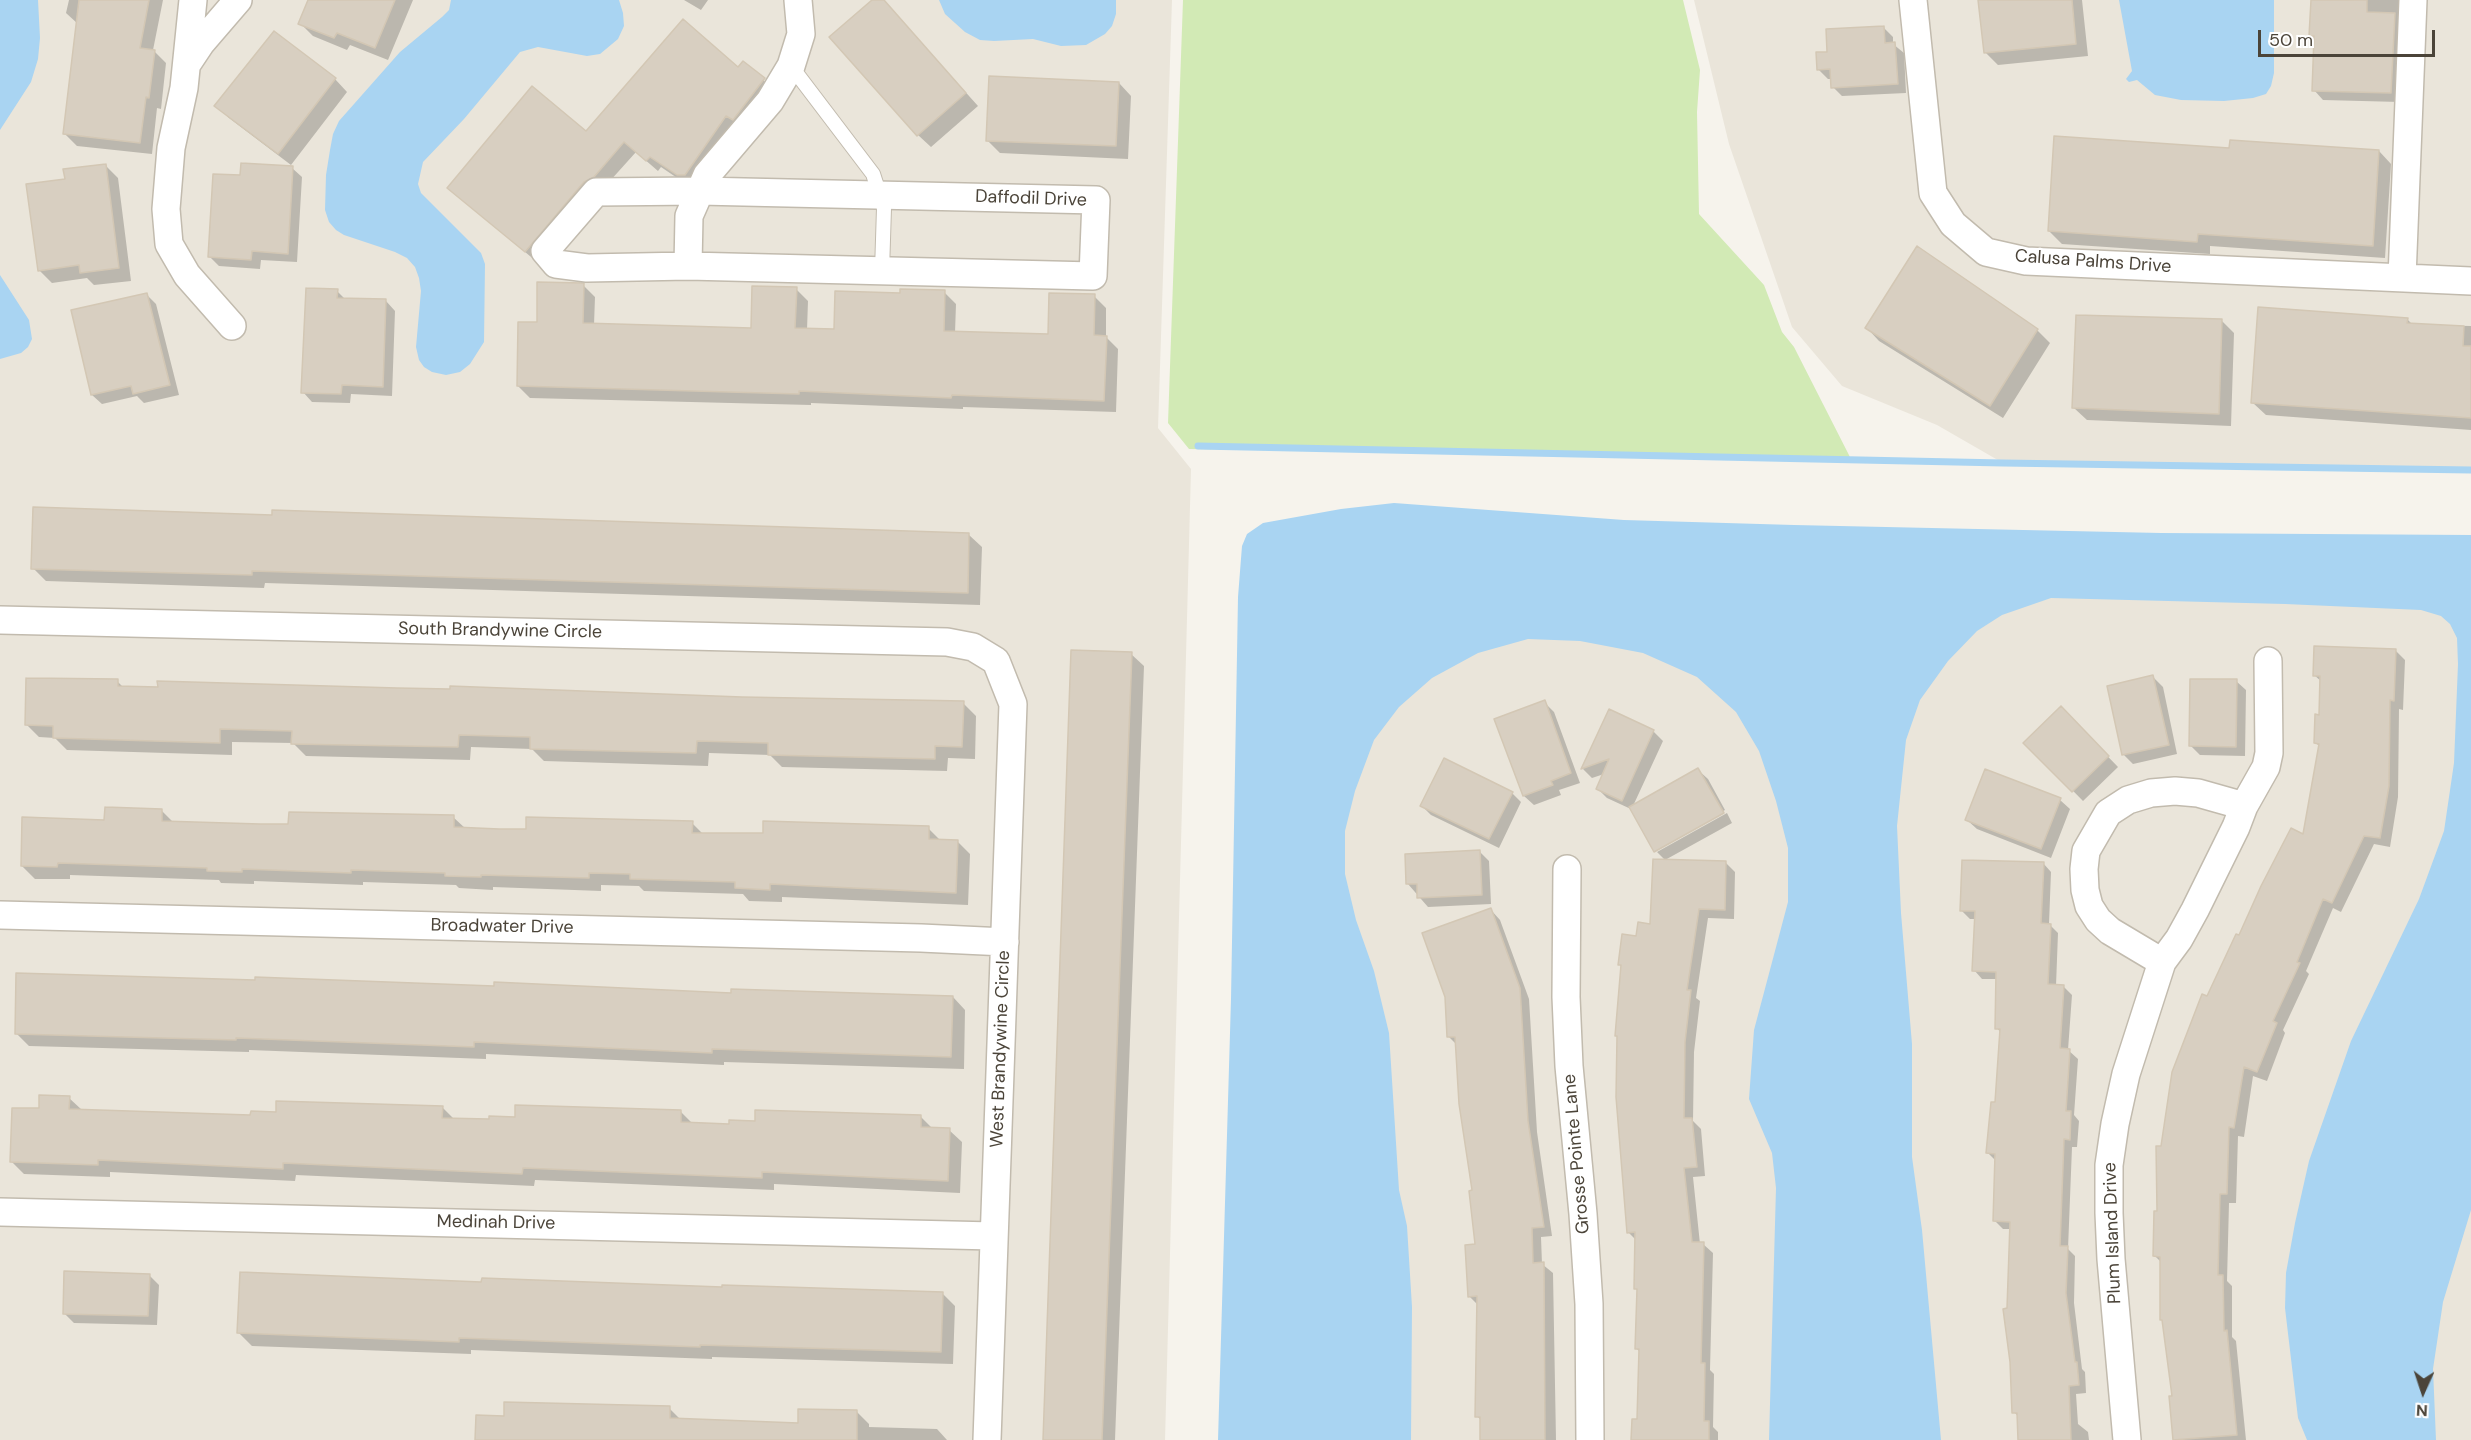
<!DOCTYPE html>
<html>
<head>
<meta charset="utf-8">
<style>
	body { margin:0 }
	#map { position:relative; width:2471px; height:1440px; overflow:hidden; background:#f6f3ec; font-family:"DM Sans",sans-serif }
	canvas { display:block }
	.north { position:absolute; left:2393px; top:1362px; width:60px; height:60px; -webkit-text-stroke:4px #fff; paint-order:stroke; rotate:183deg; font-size:16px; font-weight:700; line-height:24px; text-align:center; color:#4b4439 }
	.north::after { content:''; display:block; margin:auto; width:21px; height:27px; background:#4b4439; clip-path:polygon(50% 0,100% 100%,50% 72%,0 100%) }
	.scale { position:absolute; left:2258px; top:30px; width:177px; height:27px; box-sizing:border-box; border:3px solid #4b4439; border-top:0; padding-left:8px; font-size:18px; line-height:21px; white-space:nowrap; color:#4b4439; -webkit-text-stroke:4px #fff; paint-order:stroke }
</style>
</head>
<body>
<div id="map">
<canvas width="2471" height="1440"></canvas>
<div class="north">N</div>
<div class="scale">50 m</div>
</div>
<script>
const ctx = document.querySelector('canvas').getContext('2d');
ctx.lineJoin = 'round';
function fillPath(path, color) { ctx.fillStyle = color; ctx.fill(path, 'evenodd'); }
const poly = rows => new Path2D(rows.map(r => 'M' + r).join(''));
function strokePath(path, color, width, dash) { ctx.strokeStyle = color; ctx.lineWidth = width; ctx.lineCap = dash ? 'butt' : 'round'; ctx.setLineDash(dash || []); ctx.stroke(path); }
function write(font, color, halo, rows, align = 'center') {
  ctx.font = font + ' "DM Sans",sans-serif'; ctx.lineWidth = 4.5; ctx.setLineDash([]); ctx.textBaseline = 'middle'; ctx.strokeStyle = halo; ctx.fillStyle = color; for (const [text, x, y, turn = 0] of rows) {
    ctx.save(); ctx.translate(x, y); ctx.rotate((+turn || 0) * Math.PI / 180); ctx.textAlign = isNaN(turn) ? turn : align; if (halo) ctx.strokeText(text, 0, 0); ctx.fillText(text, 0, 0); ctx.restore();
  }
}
const residential = poly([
	[0,0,1172,0,1158,428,1191,469,1165,1440,0,1440],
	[1694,0,2471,0,2471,470,2003,463,1937,425,1842,386,1792,327,1729,144],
	[2471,573,2471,1440,1282,1440,1330,582]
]);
const green = poly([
	[1183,0,1683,0,1700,70,1697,112,1699,214,1764,285,1782,332,1794,347,1851,459,1189,449,1168,423]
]);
const water = poly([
	[0,0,38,0,40,38,38,59,31,82,0,130],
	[451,0,619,0,623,13,624,26,618,39,600,54,587,56,538,47,520,52,464,119,423,162,418,184,421,193,481,253,485,264,484,342,470,364,460,372,446,375,432,372,424,367,419,360,416,347,421,291,419,278,415,267,407,258,395,252,344,235,336,230,329,222,325,210,326,175,330,150,333,134,339,121,400,52,442,17,449,10],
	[939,0,1116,0,1116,14,1112,26,1105,34,1086,45,1061,46,1033,39,994,41,980,40,965,32,945,14],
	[2119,0,2274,0,2274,73,2271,86,2266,94,2253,98,2224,101,2181,100,2155,95,2137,80,2129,82,2126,79,2132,71],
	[0,275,29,320,32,339,28,347,21,353,0,359],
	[1394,503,1624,520,1794,525,2161,533,2471,535,2471,1210,2443,1302,2433,1369,2436,1440,2307,1440,2298,1418,2285,1308,2286,1273,2295,1223,2309,1161,2351,1041,2419,899,2444,831,2454,763,2458,664,2457,638,2450,624,2441,616,2421,610,2285,604,2051,598,2002,615,1977,631,1948,661,1920,700,1906,740,1897,826,1901,913,1912,1044,1912,1157,1922,1230,1941,1440,1769,1440,1776,1188,1772,1153,1749,1099,1754,1030,1788,902,1788,848,1776,801,1759,751,1736,712,1697,677,1643,653,1580,641,1528,639,1478,653,1432,678,1399,707,1374,740,1355,791,1345,831,1345,874,1356,920,1374,971,1389,1033,1399,1190,1407,1226,1412,1307,1411,1440,1218,1440,1231,999,1238,597,1242,546,1247,534,1263,523,1341,509]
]);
const shadow = poly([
	[69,0,163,0,153,50,166,63,161,109,157,108,152,154,77,146,65,134,78,24,66,13],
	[309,0,413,0,388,60,350,45,347,50,313,36,300,23],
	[684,0,708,0,701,10],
	[874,0,882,0,891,9,978,106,931,147,918,135],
	[1979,0,2082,0,2088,56,1998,65,1985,52],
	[2312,0,2403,0,2400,102,2323,100,2314,90,2315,39,2311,35],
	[1883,27,1893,37,1893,44,1904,53,1906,93,1842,96,1833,87,1832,79,1828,79,1818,69,1829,53],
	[743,64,775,90,689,186,661,167,658,171,636,152,537,262,449,188,739,70],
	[335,79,347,92,291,165,229,118,216,106],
	[1119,83,1131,96,1128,159,1000,153,987,140],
	[2230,149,2379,151,2391,164,2385,258,2210,246,2210,254,2062,244,2049,231],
	[105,165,118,178,131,281,94,285,87,278,52,283,39,270,66,180],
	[292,168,302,177,297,262,261,260,260,269,219,266,210,257,242,177],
	[583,285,595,297,594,325,752,329,796,289,808,301,807,330,835,331,901,294,944,292,956,304,955,333,1050,336,1094,296,1106,308,1106,337,1118,349,1116,412,963,407,963,409,811,403,811,405,530,398,518,386,538,324],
	[337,291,346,300,386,301,395,311,392,396,351,394,350,403,312,402,303,392],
	[146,294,156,304,179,395,144,403,137,396,102,404,92,395],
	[2016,317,2037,330,2050,343,2003,418,1879,341,1867,328],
	[2407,319,2413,325,2471,326,2471,430,2266,415,2253,403],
	[2221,320,2234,333,2231,426,2087,420,2074,408],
	[969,535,982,547,980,605,265,583,264,588,46,581,33,568],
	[2395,650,2405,660,2403,710,2399,709,2398,797,2390,847,2374,844,2341,912,2333,908,2306,971,2309,974,2283,1030,2285,1033,2267,1081,2253,1076,2244,1137,2238,1136,2236,1203,2229,1203,2227,1281,2232,1286,2232,1337,2236,1341,2246,1440,2175,1440,2161,1262,2155,1256,2162,1148,2207,997,2240,937,2304,837,2320,747,2316,743,2320,716,2322,682,2314,675],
	[1131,654,1144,666,1115,1440,1044,1440],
	[2153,677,2163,687,2177,754,2133,764,2123,754],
	[117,681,124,688,963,703,976,716,975,759,948,758,947,771,782,767,770,755,709,753,708,766,544,761,532,749,471,747,470,760,306,756,293,743,232,742,232,755,67,750,55,738,39,737,26,724],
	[2236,681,2246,690,2245,756,2200,755,2190,745],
	[1544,702,1554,712,1580,783,1559,790,1561,795,1534,805,1524,796,1496,720],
	[2061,708,2118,767,2083,801,2026,743],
	[1610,711,1653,731,1663,741,1633,806,1698,770,1708,779,1725,810,1656,849,1656,852,1633,810,1607,798,1598,789,1604,774,1592,778,1583,769],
	[1986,771,2060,800,2070,809,2051,858,1977,829,1967,820],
	[1512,793,1521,802,1499,848,1431,815,1422,806],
	[161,810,174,823,290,825,453,817,466,829,499,831,692,823,704,835,928,828,941,841,957,841,970,854,968,905,782,897,782,902,749,901,743,894,644,891,639,886,601,885,601,891,493,887,493,890,459,888,456,885,363,882,363,885,254,881,254,884,221,883,219,880,70,875,70,879,35,879,22,866,106,821],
	[1727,813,1732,823,1665,860,1657,852],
	[1479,851,1489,861,1491,904,1428,907,1408,884],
	[1725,862,1735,872,1734,919,1708,918,1696,998,1700,1001,1694,1052,1693,1121,1701,1129,1705,1176,1693,1177,1700,1244,1703,1244,1713,1253,1710,1370,1714,1374,1713,1427,1718,1432,1718,1440,1633,1440,1639,1421,1640,1352,1636,1348,1638,1291,1636,1289,1636,1240,1628,1232,1623,968,1619,964,1637,938],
	[2043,863,2051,872,2049,924,2058,933,2056,986,2063,986,2072,995,2068,1050,2078,1059,2074,1115,2079,1121,2077,1147,2072,1147,2068,1249,2075,1256,2074,1303,2082,1369,2085,1372,2086,1393,2076,1394,2078,1424,2088,1432,2089,1440,2020,1440,2019,1417,2014,1412,2009,1310,2012,1229,2003,1229,1995,1221,1996,1161,1988,1153,1996,1104,2001,1033,1997,1028,1998,979,1982,979,1974,970,1976,919,1970,919,1961,910],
	[1491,910,1500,920,1529,999,1537,1132,1552,1236,1541,1237,1542,1264,1553,1273,1556,1440,1482,1440,1482,1421,1477,1416,1478,1305,1469,1296,1477,1245,1473,1192,1457,1045,1449,1037],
	[733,994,953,997,965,1010,964,1069,724,1062,724,1065,486,1054,486,1059,249,1050,249,1052,29,1046,16,1033],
	[69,1098,82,1110,252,1117,442,1107,455,1120,491,1121,681,1112,693,1124,730,1126,756,1123,920,1116,933,1129,949,1130,962,1142,960,1193,774,1184,774,1190,535,1180,534,1186,296,1175,295,1181,110,1172,110,1177,24,1174,11,1161,40,1110],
	[149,1275,159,1285,157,1325,74,1323,64,1313],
	[483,1283,942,1293,955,1306,953,1364,712,1357,712,1359,471,1350,471,1354,252,1346,239,1333],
	[669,1408,681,1420,799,1425,857,1412,869,1424,869,1427,937,1429,947,1440,477,1440,505,1418]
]);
const stream = poly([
	[1198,446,2003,463,2471,470]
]);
const building = poly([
	[79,0,149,0,140,48,155,50,149,98,146,97,140,143,63,134,79,0],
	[308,0,395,0,375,48,337,33,334,38,298,24,308,0],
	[872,0,884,0,966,93,917,136,829,37,872,0],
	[1978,0,2072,0,2076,44,1984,53,1978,0],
	[2311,0,2367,0,2367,12,2395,13,2391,93,2312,91,2314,36,2309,36,2311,0],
	[683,19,738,67,743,61,765,78,733,120,726,116,685,175,677,175,650,157,646,161,624,142,594,177,584,182,525,252,447,188,532,86,586,131,683,19],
	[1884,26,1885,43,1895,42,1898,84,1831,88,1830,69,1817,70,1816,52,1827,52,1826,29,1884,26],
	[274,31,336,78,278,154,214,106,274,31],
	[989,76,1119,82,1116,146,986,141,989,76],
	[2054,136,2229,148,2230,140,2379,150,2373,246,2198,234,2197,242,2048,231,2054,136],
	[241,163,293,166,288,254,252,251,251,260,208,257,213,174,240,175,241,163],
	[106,164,119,268,80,273,79,265,38,271,26,184,65,179,63,169,106,164],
	[1917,246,2038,329,1990,406,1865,328,1917,246],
	[537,282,584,283,583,323,751,328,752,286,797,287,795,328,834,329,835,291,900,293,900,289,945,290,944,331,1048,334,1049,293,1095,294,1094,335,1107,336,1104,401,952,395,951,398,799,391,799,394,517,386,518,322,537,322,537,282],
	[306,288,338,289,337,298,386,299,383,387,342,385,341,394,301,393,306,288],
	[147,293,170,385,133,394,131,386,91,395,71,310,147,293],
	[2258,307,2408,318,2407,323,2464,326,2463,346,2471,346,2471,418,2251,403,2258,307],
	[2076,315,2222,319,2219,414,2072,408,2076,315],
	[33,507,272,515,272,510,969,533,968,593,252,571,252,575,31,569,33,507],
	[2314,646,2396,649,2394,701,2390,700,2389,786,2380,838,2364,836,2332,903,2323,899,2297,962,2300,963,2273,1021,2277,1023,2257,1072,2244,1067,2234,1128,2229,1127,2227,1194,2220,1194,2218,1275,2223,1275,2224,1331,2227,1330,2237,1435,2173,1440,2169,1396,2172,1396,2162,1320,2160,1320,2160,1257,2153,1256,2154,1211,2157,1211,2156,1146,2161,1146,2172,1072,2202,994,2207,996,2236,934,2239,935,2261,886,2291,828,2303,834,2319,744,2314,743,2315,714,2319,715,2320,676,2313,676,2314,646],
	[1071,650,1132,652,1102,1440,1043,1440,1071,650],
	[2153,675,2169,745,2122,755,2107,686,2153,675],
	[26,678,118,679,118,686,158,687,157,681,397,688,450,689,450,686,742,697,964,701,962,747,935,746,935,759,768,755,768,743,697,741,696,753,530,749,530,737,459,735,458,747,291,744,292,731,220,729,220,743,53,738,53,726,25,725,26,678],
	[2190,679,2237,679,2236,747,2189,746,2190,679],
	[1545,700,1571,773,1551,781,1553,785,1523,796,1494,719,1545,700],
	[2061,706,2109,756,2072,792,2023,743,2061,706],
	[1609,709,1654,730,1622,801,1596,789,1609,759,1581,769,1609,709],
	[1444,758,1513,792,1489,839,1420,806,1444,758],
	[1698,768,1724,813,1654,852,1629,807,1698,768],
	[1985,769,2061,798,2041,849,1965,820,1985,769],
	[105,807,162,809,162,821,260,824,288,824,289,812,454,815,454,827,499,829,526,829,526,817,693,821,692,833,763,833,763,821,929,826,929,839,958,840,956,893,770,884,770,890,735,888,735,882,630,879,630,874,589,873,589,878,481,875,481,877,445,876,445,873,351,870,351,873,242,869,242,872,207,871,207,868,58,863,57,867,21,866,22,817,104,820,105,807],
	[1480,850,1482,895,1417,898,1417,884,1406,884,1405,854,1480,850],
	[1653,859,1726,861,1725,910,1699,909,1687,990,1691,990,1685,1042,1684,1118,1692,1118,1697,1167,1684,1168,1692,1242,1704,1242,1701,1363,1705,1363,1704,1421,1709,1421,1709,1440,1631,1440,1632,1419,1637,1419,1639,1349,1635,1349,1637,1289,1634,1289,1635,1232,1627,1233,1616,1097,1617,1036,1615,1036,1621,965,1618,965,1622,934,1636,936,1638,922,1650,924,1653,859],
	[1962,860,2044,862,2041,923,2051,924,2048,984,2064,985,2060,1048,2070,1049,2066,1111,2071,1111,2070,1140,2064,1139,2060,1246,2068,1246,2066,1293,2075,1362,2077,1362,2079,1385,2069,1386,2071,1440,2018,1440,2017,1413,2012,1413,2010,1362,2003,1309,2007,1308,2010,1222,1993,1221,1995,1154,1986,1153,1991,1102,1995,1102,2000,1029,1995,1029,1996,972,1972,971,1975,911,1960,911,1962,860],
	[1491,908,1520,988,1528,1121,1544,1227,1532,1228,1533,1263,1544,1262,1545,1440,1480,1440,1480,1417,1475,1417,1477,1296,1468,1297,1465,1245,1475,1244,1469,1191,1472,1190,1459,1104,1455,1037,1447,1037,1445,997,1422,933,1491,908],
	[16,973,255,980,255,977,494,986,494,982,731,993,731,989,953,996,951,1057,712,1049,712,1053,474,1042,474,1047,236,1038,236,1040,15,1034,16,973],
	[39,1095,70,1096,69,1109,250,1115,251,1111,276,1112,276,1101,443,1106,442,1118,489,1119,489,1116,515,1117,515,1105,681,1110,681,1122,729,1124,729,1120,755,1121,755,1110,921,1115,921,1127,950,1128,948,1181,762,1172,762,1178,523,1168,522,1174,283,1163,283,1169,98,1160,98,1165,10,1162,12,1108,39,1108,39,1095],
	[64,1271,150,1274,148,1316,63,1314,64,1271],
	[240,1272,481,1282,482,1278,722,1287,722,1285,943,1292,941,1352,700,1345,700,1347,459,1338,459,1342,237,1333,240,1272],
	[504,1402,670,1406,670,1418,798,1423,798,1409,857,1410,857,1440,475,1440,476,1415,504,1416,504,1402]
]);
const service = poly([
	[791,66,873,174,884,208,882,271]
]);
const minor = poly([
	[193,0,184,88,171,148,166,209,169,244,187,275,232,326],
	[1913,0,1933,193,1953,224,1986,252,2026,261,2471,281],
	[187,64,201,43,238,0],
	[688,266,587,268,556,264,545,251,596,192,700,191,1096,200,1093,276,688,266,689,216,700,191,707,175,770,101,791,66,801,34,798,0],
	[2402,278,2413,0],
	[0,620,947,642,973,647,996,661,1013,704,987,1440],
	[1567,869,1566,997,1569,1066,1583,1214,1589,1304,1590,1440],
	[0,915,921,938,1005,942],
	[2162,962,2110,931,2098,920,2089,906,2085,890,2084,869,2086,851,2108,813,2128,800,2151,793,2175,791,2198,793,2244,806],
	[0,1212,993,1236],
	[2127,1440,2111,1259,2109,1213,2109,1165,2115,1124,2126,1074,2162,962,2179,939,2195,910,2236,827,2244,806,2266,767,2269,753,2268,661]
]);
const streetNames = [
	["Daffodil Drive",1031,199,2],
	["Calusa Palms Drive",2093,262,4],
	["South Brandywine Circle",500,631,1],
	["Broadwater Drive",502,927,1],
	["West Brandywine Circle",1001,1049,-88],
	["Grosse Pointe Lane",1577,1154,-95],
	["Medinah Drive",496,1223,1],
	["Plum Island Drive",2113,1233,-92]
];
fillPath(residential, '#eae5da');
fillPath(green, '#d2eab5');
fillPath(water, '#a9d4f2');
fillPath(shadow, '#0003');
strokePath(stream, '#a9d4f2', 7);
fillPath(building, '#d8cfc1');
strokePath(building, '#d3c7b4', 1.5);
strokePath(service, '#c2bbae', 16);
strokePath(minor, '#c2bbae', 30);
strokePath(service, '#fff', 14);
strokePath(minor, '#fff', 27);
write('18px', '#4b4439', '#fff', streetNames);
</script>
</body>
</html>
